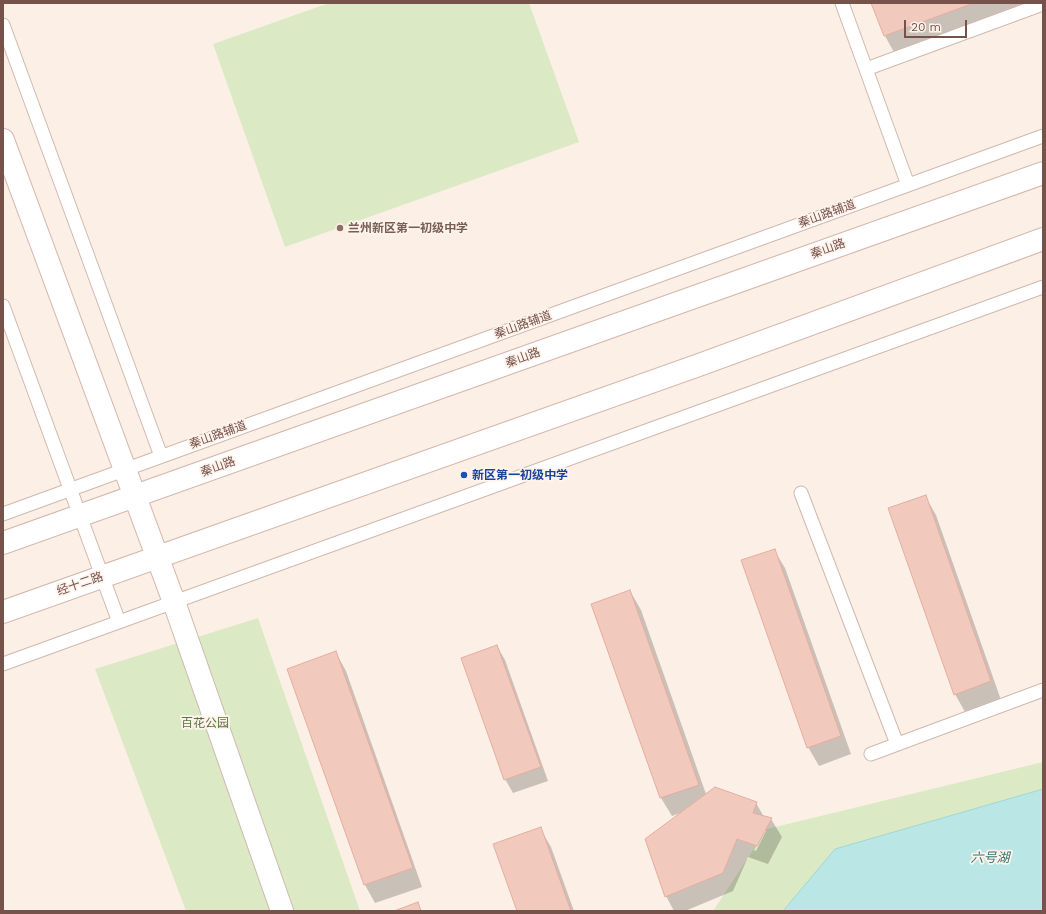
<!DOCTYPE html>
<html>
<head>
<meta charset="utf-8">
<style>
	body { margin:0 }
	#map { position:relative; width:1046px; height:914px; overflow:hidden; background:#fcf0e6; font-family:"Work Sans",sans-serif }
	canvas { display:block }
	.frame { position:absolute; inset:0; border:4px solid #76524a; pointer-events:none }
	.scale { position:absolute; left:904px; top:20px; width:63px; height:18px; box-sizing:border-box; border:2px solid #76524a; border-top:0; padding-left:5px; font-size:12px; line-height:14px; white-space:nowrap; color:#76524a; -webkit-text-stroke:3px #fff4ec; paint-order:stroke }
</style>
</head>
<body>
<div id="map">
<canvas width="1046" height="914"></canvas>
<div class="frame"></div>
<div class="scale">20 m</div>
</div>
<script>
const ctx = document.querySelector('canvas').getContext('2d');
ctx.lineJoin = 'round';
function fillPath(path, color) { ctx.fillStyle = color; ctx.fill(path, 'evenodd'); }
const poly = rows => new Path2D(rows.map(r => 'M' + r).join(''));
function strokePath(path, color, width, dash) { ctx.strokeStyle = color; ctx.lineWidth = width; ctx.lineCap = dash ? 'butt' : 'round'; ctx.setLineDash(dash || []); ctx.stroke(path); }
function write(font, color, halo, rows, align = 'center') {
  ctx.font = font + ' "Work Sans","Noto Sans SC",sans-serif'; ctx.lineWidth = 3.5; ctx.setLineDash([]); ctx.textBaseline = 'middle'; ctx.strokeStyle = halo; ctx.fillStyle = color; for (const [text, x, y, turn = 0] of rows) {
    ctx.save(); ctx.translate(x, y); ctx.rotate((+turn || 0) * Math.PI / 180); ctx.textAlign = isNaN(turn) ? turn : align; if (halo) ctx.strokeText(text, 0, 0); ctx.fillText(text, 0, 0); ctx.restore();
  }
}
const green = poly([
	[329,3,529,3,579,142,285,247,213,44],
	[258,618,360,911,186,911,95,669],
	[1043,762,1043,911,713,911,767,829]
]);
const water = poly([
	[1043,789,1043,911,783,911,835,849,1043,789]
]);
const shadow = poly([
	[872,3,1034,3,895,54,885,36],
	[925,496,936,515,1001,700,965,712,955,694],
	[774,550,785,568,851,754,819,766,808,747],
	[630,591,641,610,706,794,756,803,764,817,771,819,782,837,768,864,748,857,733,891,685,911,674,911,666,896,680,813,672,816,661,798,593,604],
	[764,831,766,831,756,851,754,850],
	[497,646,505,660,548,781,513,793,505,779],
	[336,653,346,671,422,887,375,903,365,885],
	[540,828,551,847,574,911,518,911]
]);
const building = poly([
	[871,3,974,3,884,36,871,3],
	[926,495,991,681,954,695,888,508,926,495],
	[775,549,841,736,807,748,741,560,775,549],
	[630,590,699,785,660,798,591,604,630,590],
	[497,645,541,767,504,780,461,658,497,645],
	[336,651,413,868,364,885,287,669,336,651],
	[715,787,757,802,753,813,772,818,757,846,737,839,723,873,665,897,645,839,715,787],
	[541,827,571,911,517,911,493,844,541,827],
	[418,902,421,911,394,911,418,902]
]);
const lane = poly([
	[842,3,908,185],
	[3,25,161,456],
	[866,69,1043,4],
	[3,306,119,622],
	[801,493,897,744],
	[3,514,1043,136],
	[3,664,1043,287],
	[871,754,1043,690]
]);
const street = poly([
	[174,602,282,911]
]);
const secondary = poly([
	[3,140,174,602],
	[3,543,1043,173],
	[3,612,699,365,1043,239]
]);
const markers = [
	[340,228,4,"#8d6e63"],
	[464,475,4,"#1a4fb4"]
];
const streetNames = [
	["秦山路辅道",827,214,-20],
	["秦山路",828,249,-20],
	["秦山路辅道",523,325,-20],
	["秦山路",523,358,-20],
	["秦山路辅道",218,435,-20],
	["秦山路",218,467,-20],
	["经十二路",80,584,-19]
];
const educationNames = [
	["兰州新区第一初级中学",348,228]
];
const transitNames = [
	["新区第一初级中学",472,475]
];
const parkNames = [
	["百花公园",205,723]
];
const waterNames = [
	["六号湖",990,858]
];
fillPath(green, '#dbeac4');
fillPath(water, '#bae6e5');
strokePath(water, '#a0d8d7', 1);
fillPath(shadow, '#0003');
fillPath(building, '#f2c9bd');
strokePath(building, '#e5ac9e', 1);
strokePath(lane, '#d0b8ae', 15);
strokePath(street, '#d0b8ae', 24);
strokePath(secondary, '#d6b8ae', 24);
strokePath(lane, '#fff', 13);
strokePath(street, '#fff', 22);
strokePath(secondary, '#fff', 22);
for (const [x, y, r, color] of markers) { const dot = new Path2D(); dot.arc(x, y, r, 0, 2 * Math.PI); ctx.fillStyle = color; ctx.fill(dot); strokePath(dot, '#fff4ec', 1.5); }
write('12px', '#76524a', '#fff4ec', streetNames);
write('bold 12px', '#785e54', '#fff4ec', educationNames, 'left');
write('bold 12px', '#164399', '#fff4ec', transitNames, 'left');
write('12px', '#597640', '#fff4ec', parkNames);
write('italic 13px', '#3b7473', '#fff4ec', waterNames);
</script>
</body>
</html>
